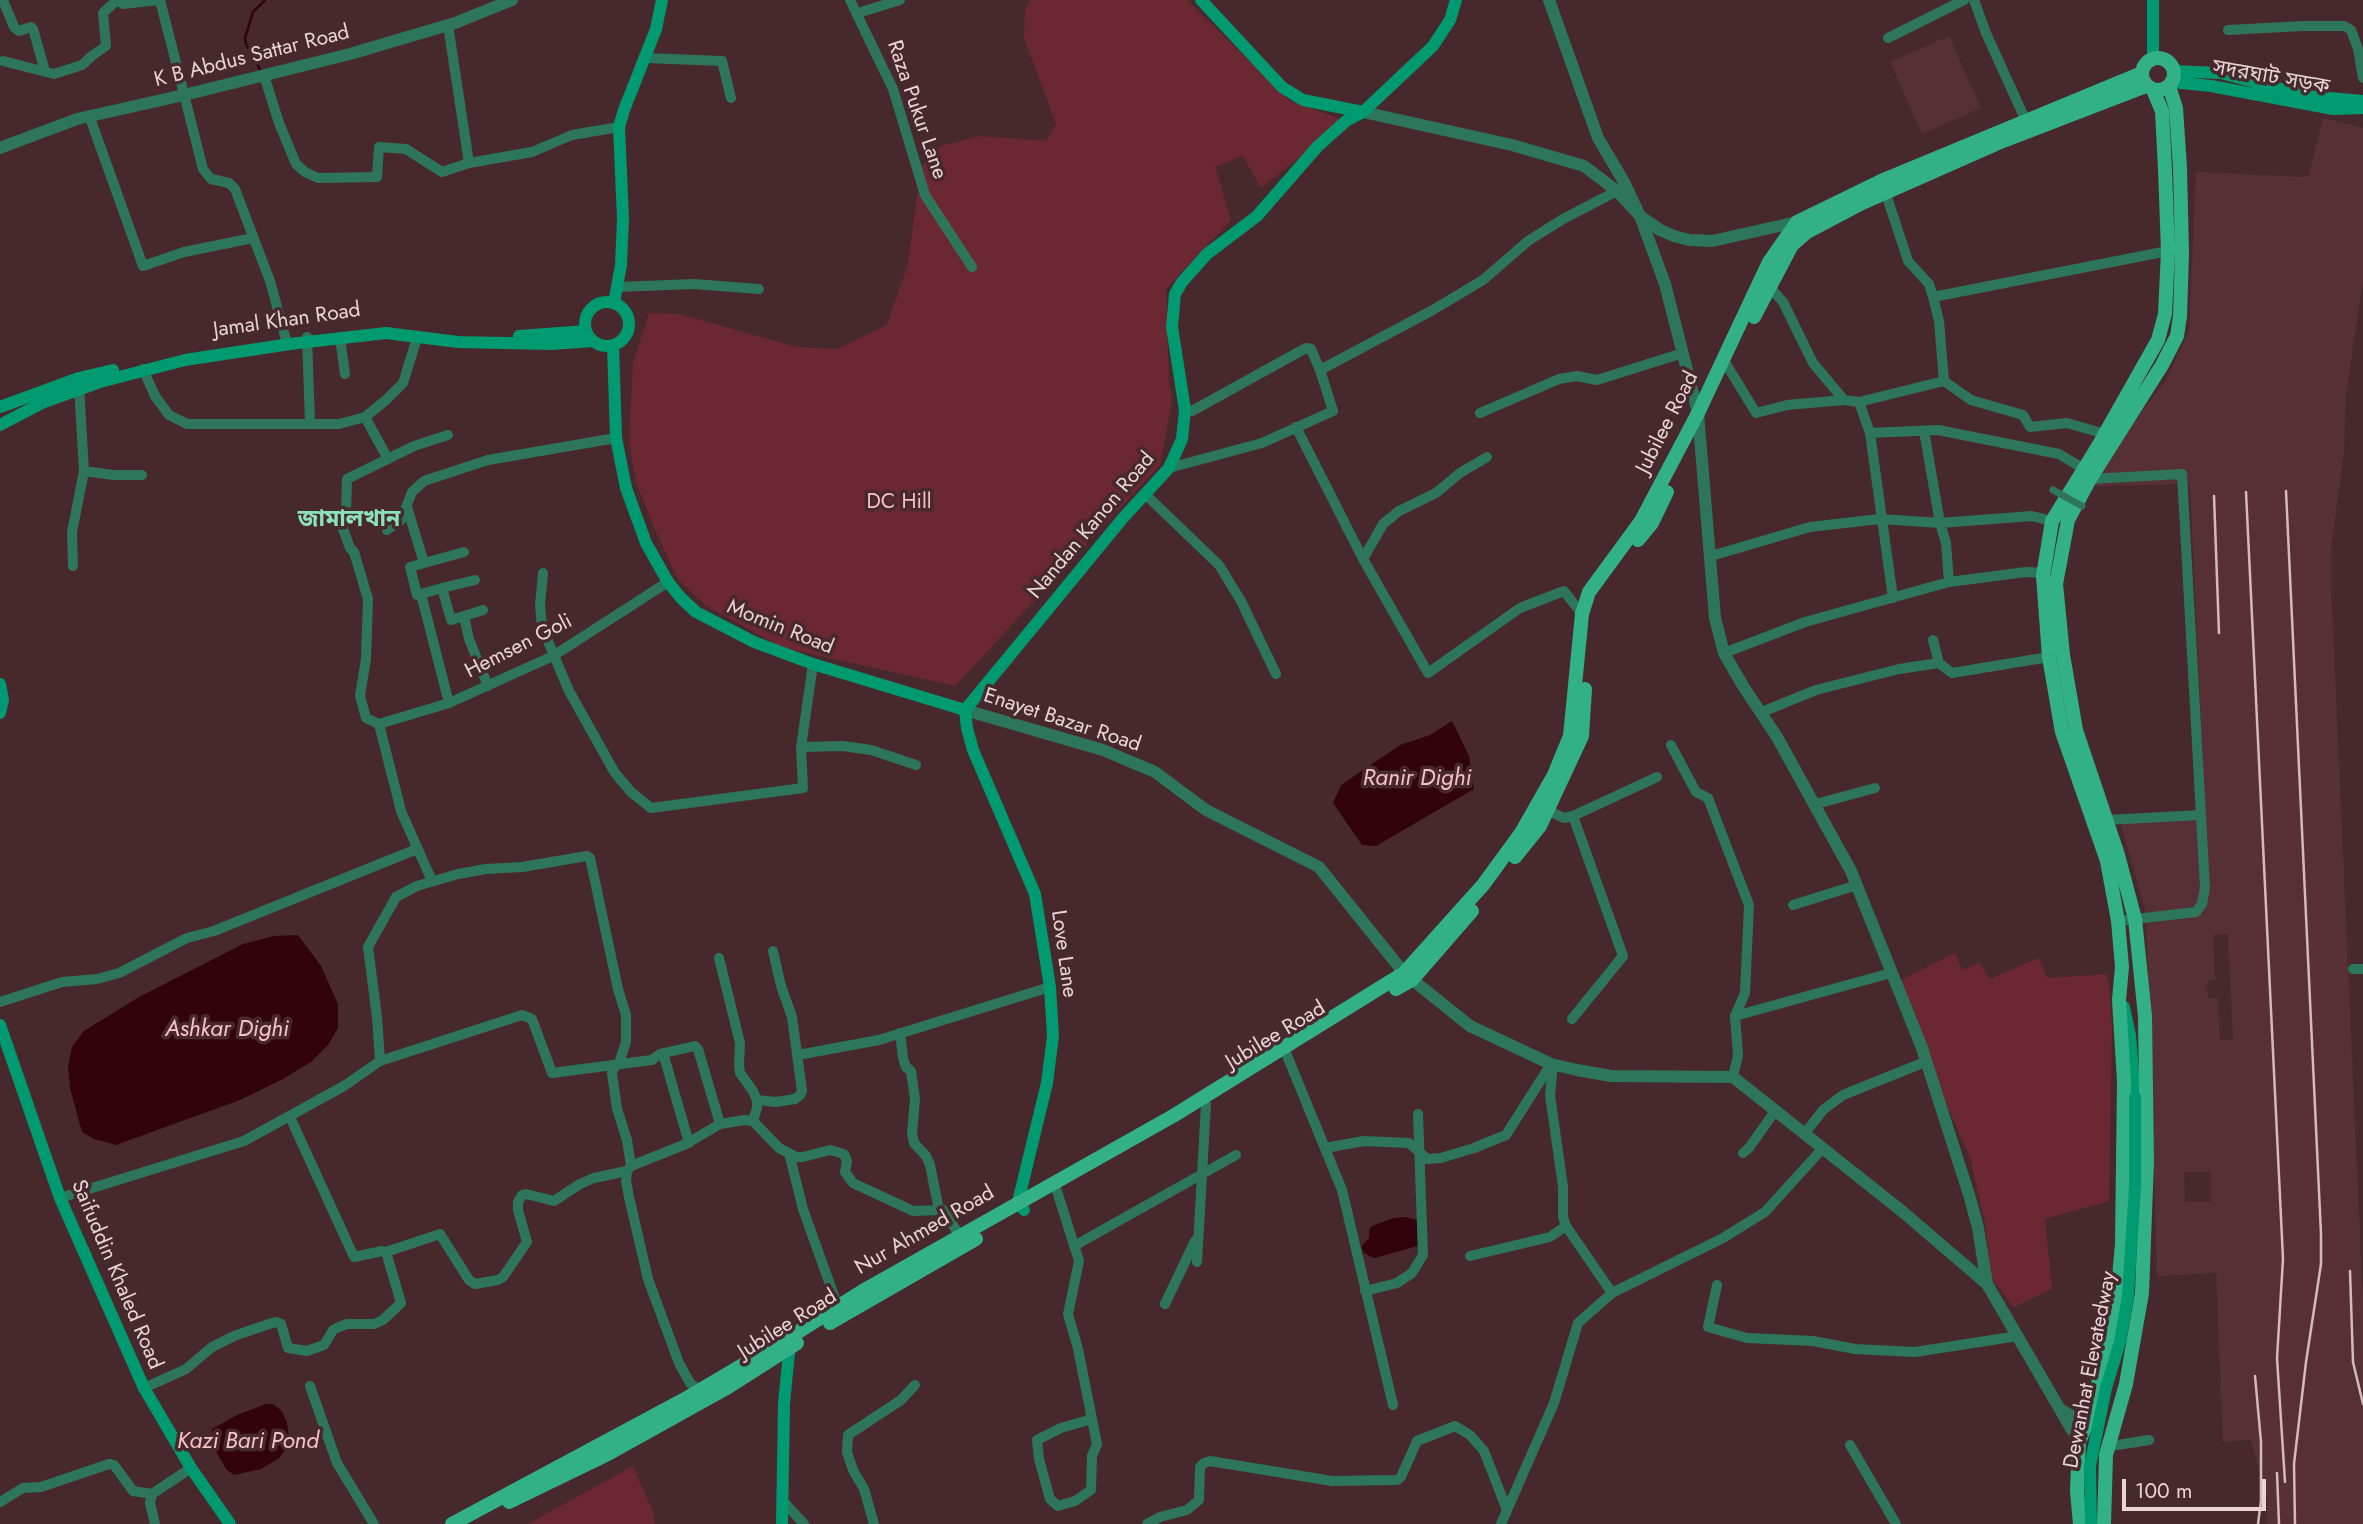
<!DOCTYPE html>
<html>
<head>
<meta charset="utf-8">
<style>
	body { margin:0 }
	#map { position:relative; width:2363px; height:1524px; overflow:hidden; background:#47292d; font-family:Jost,sans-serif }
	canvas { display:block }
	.scale { position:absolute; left:2122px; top:1479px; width:144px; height:32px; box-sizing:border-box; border:4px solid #e9d5d6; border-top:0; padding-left:9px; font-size:21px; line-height:24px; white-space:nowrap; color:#e9d5d6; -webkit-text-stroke:5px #47292d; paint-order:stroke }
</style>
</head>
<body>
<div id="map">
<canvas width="2363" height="1524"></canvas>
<div class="scale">100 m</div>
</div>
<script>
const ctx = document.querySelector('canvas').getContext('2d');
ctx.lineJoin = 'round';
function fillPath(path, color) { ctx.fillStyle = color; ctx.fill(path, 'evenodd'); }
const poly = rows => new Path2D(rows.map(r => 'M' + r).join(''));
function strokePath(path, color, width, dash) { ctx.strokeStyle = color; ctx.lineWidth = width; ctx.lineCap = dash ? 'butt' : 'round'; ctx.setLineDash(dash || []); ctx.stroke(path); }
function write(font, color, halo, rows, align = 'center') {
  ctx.font = font + ' Jost,"Noto Sans Bengali",sans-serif'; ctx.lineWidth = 7; ctx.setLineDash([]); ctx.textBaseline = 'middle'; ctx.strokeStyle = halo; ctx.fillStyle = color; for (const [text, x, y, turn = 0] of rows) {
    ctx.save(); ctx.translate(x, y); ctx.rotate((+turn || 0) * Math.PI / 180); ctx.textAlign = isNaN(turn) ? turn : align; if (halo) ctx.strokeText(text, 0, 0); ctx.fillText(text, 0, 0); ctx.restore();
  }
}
const built = poly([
	[1949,36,1981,108,1922,134,1890,62],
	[2323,118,2363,128,2363,281,2346,394,2344,452,2331,549,2331,584,2363,1302,2363,1524,2267,1524,2267,1500,2251,1440,2223,1442,2216,1273,2157,1276,2146,914,2119,817,2205,811,2190,484,2094,486,2126,433,2166,380,2189,331,2196,172,2308,177],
	[2228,934,2233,1040,2220,1040,2218,998,2209,998,2205,988,2208,985,2207,981,2215,979,2213,935],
	[2184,1172,2211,1172,2211,1202,2185,1202]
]);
const green = poly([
	[1031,0,1187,0,1290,101,1346,121,1261,188,1243,156,1215,167,1231,220,1166,289,1169,383,1172,401,1160,465,955,686,781,647,705,605,678,579,655,530,636,482,629,440,633,362,649,313,679,314,797,347,837,349,887,325,908,264,921,167,941,146,979,136,1046,141,1056,124,1024,38,1025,10],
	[1955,953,1962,970,1979,963,1990,979,2039,958,2047,978,2106,974,2109,985,2112,1026,2109,1201,2045,1219,2052,1289,2014,1307,1991,1278,1986,1227,1970,1157,1944,1099,1898,982],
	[633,1466,653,1512,655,1524,528,1524]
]);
const water = poly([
	[1452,721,1469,756,1474,789,1376,846,1362,845,1333,803,1341,785,1400,745,1430,735],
	[298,935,321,966,338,1004,338,1028,328,1045,311,1062,283,1079,240,1100,116,1145,94,1139,82,1132,70,1088,68,1066,72,1047,84,1031,139,997,243,944,274,936],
	[1405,1217,1418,1220,1420,1223,1418,1246,1374,1258,1364,1253,1361,1247,1369,1238,1369,1230,1372,1226,1394,1218],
	[266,1404,273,1404,282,1411,287,1423,290,1444,279,1458,261,1469,234,1475,226,1469,213,1446,212,1429,237,1415]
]);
const stream = poly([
	[261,71,246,44,245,38,253,12,265,0]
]);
const minor = poly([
	[3,0,14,27,19,31,31,27,33,29,45,71],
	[116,0,123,4,158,0],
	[160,0,203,169,211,179,229,183,235,189,270,281,286,340],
	[850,0,893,89,925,195,972,267],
	[1974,0,1986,33,2025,119],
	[858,13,900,0],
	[448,25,469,163],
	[2228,30,2303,26,2344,26,2351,30,2358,49,2363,78],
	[1888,38,1964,0],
	[645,58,722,61,731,98],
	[3,61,54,74,82,65,93,55,106,46,103,13,116,1],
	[264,75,279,123,296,164,305,172,318,178,377,177,379,147,406,149,442,172,469,163,532,152,572,135,619,127],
	[89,115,143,266,184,252,253,238],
	[1884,188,1908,261,1929,284,1933,297,1939,321,1944,381],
	[1766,283,1783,302,1813,363,1844,400,1859,402,1870,433,1893,598],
	[617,287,694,284,759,289],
	[1933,297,2168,251],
	[307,337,310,423],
	[340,338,345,374],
	[1723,359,1756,413,1787,405,1844,400],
	[143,369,155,396,169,415,187,424,339,424,365,417,386,400,403,383,417,338],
	[1859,402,1944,381,1971,400,2023,415,2030,427,2067,423,2105,434],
	[1185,410,1192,411,1306,348,1311,349,1320,370],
	[1480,413,1559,379,1577,376,1597,380,1683,353],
	[365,417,388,459],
	[1296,427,1363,559,1428,673,1520,608,1564,591,1582,614],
	[1924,431,1940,523,1946,543,1949,582],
	[1870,433,1938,430,2059,454,2084,469],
	[1169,468,1262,443,1333,411,1320,370,1431,311,1483,280,1528,241,1563,219,1617,191],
	[84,471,113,475,142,475],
	[2090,479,2182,474,2205,888,2202,904,2196,912,2118,921],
	[1145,494,1219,565,1241,601,1276,674],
	[407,507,424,563],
	[387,530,401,520,412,492,424,481,488,460,616,438],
	[1711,556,1810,527,1880,519,1940,523,2032,516,2052,521],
	[1363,559,1383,524,1399,511,1436,493,1460,473,1487,457],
	[73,566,72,532,84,471,79,386],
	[543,573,540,605,542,627,569,691,615,773,631,792,651,808,803,788,801,747,813,664],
	[442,588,475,580],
	[421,594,417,595,410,567,464,552],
	[483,610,464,616,469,639,488,686],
	[1933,640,1939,663,1952,673,2049,657],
	[1724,653,1805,622,1949,582,2026,572,2043,573],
	[449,703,421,594,442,588,451,620,464,616],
	[1762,712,1816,690,1899,669,1939,663],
	[379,724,366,718,360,696,366,659,368,599,354,552,350,548,343,529,346,514,347,479,414,446,448,435],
	[379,724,449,703,553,656,668,582],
	[379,724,401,811,432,881],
	[1671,745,1696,792,1708,798,1749,905,1745,993,1735,1016,1738,1055,1733,1077],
	[801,747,843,746,871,750,916,765],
	[1816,804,1875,788],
	[1543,808,1564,818,1573,816,1657,777],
	[2107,820,2200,815],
	[1793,905,1857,885],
	[719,958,740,1043,739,1065,740,1073,753,1091,757,1100,757,1108,753,1121],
	[2353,969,2363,969],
	[0,1002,62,982,97,979,119,973,187,938,214,931,417,849],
	[1735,1016,1891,973],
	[1572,1019,1623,956,1573,816],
	[900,1033,903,1058,906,1067,911,1071,915,1099,912,1133,914,1143,926,1156,930,1165,939,1210],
	[663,1053,689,1143],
	[1286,1053,1342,1190,1393,1405],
	[798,1055,879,1040,1050,987],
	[380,1061,377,1017,368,947,396,897,417,886,458,874,486,869,522,867,587,856,590,858,618,989,626,1015,626,1042,619,1063,613,1069,612,1073,617,1109,627,1140,631,1166,627,1171,626,1181,629,1197,648,1279,679,1363,690,1383,699,1390],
	[1553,1065,1550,1095,1563,1187,1563,1217,1566,1226,1612,1293],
	[757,1100,776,1102,795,1099,800,1095,802,1091,792,1017,781,986,773,951],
	[1805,1133,1823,1110,1843,1095,1925,1062],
	[1325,1148,1364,1141,1409,1143,1427,1159,1441,1158,1474,1148,1506,1135,1551,1064],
	[789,1153,803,1209,838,1307],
	[1743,1153,1749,1148,1775,1111],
	[631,1166,686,1144,720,1124,745,1120,753,1121,779,1148,796,1157,803,1157,830,1150,844,1154,847,1161,845,1172,853,1183,913,1211,943,1210,960,1236],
	[1057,1191,1079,1261,1068,1314,1078,1349,1097,1444,1092,1456,1091,1490,1075,1501,1058,1506,1050,1499,1039,1459,1037,1440,1061,1428,1092,1419],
	[60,1198,244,1141,344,1086,380,1061,522,1015,532,1019,552,1073,652,1060,660,1054,695,1046,698,1049,720,1124],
	[1074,1246,1236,1155],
	[386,1252,440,1234,469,1280,475,1284,498,1280,503,1277,527,1242,518,1210,518,1202,522,1195,526,1194,554,1201,580,1184,594,1178,627,1171],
	[1470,1256,1550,1237,1566,1226],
	[1197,1262,1206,1104],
	[1717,1285,1708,1327,1747,1338,1813,1341,1855,1349,1915,1352,2018,1336],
	[1365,1291,1397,1283,1412,1273,1423,1255,1418,1114],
	[1165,1304,1195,1241],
	[310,1386,337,1463,374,1524],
	[144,1388,186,1369,212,1347,234,1336,269,1324,276,1322,281,1324,288,1348,307,1351,324,1345,333,1330,339,1327,347,1324,374,1324,383,1320,401,1303,386,1252,382,1251,354,1257,290,1117],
	[2060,1408,2089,1425],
	[2107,1443,2111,1446,2149,1440],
	[1850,1445,1896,1524],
	[782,1500,804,1524],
	[0,1502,23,1488,41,1487,109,1464,114,1465,133,1491,152,1494],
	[155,1524,150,1503,152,1494,191,1468],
	[874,1524,864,1489,853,1470,847,1452,848,1435,901,1400,915,1385],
	[1147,1524,1160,1517,1187,1510,1199,1500,1200,1467,1204,1463,1210,1461,1332,1481,1397,1480,1401,1477,1417,1441,1455,1426,1470,1435,1484,1451,1507,1510],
	[1501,1524,1554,1403,1578,1323,1612,1293,1723,1238,1765,1212,1823,1148]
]);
const tertiary = poly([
	[1549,0,1598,138,1624,182,1640,216,1665,284,1698,413,1715,618,1724,653,1743,686,1777,737,1851,871,1922,1048,1970,1198,1978,1228,1987,1284],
	[1363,112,1512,145,1584,166,1617,191,1640,216,1660,230,1674,236,1689,240,1712,241,1797,222],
	[0,148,77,119,184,95,350,54,455,23,512,0],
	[965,710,1103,750,1155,772,1206,810,1319,867,1404,973,1470,1026,1551,1064,1577,1070,1611,1076,1733,1077,1903,1212,1987,1284,2079,1442]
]);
const secondary = poly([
	[1201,0,1282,87,1303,100,1363,112],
	[2153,59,2153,0],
	[2173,71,2221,73,2308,96,2363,101],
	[2172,82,2211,86,2333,109,2363,108],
	'585 324a22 22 0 1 1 44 0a22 22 0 1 1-44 0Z',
	[614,303,621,265,623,219,619,127,624,110,656,29,662,0],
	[519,336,586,331],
	[613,346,616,438,626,488,646,543,668,582,681,598,696,612,754,642,813,664,965,710],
	[0,407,79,378,113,370],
	[0,425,44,402,100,382,185,360,290,344,386,333,458,342,551,344,593,341],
	[0,684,3,700,0,713],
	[965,710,1123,518,1169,468,1182,439,1185,410,1172,327,1175,294,1182,282,1207,254,1257,216,1318,146,1346,121,1363,112,1433,46,1450,20,1456,0],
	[965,710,967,728,973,750,1035,894,1050,987,1053,1036,1047,1083,1018,1202,1024,1210],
	[2124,1007,2130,1035,2135,1097],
	[0,1025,60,1198,144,1388,191,1468,230,1524],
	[782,1524,784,1403,790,1343]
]);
const primary = poly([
	'2142 74a16 16 0 1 1 32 0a16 16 0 1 1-32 0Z',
	[1754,317,1792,245,1807,232,1862,203,1998,143,2146,86],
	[1638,540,1652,523,1667,492],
	[1515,857,1540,826,1582,736,1585,689],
	[1396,989,1412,980,1472,911],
	[830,1323,976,1239],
	[509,1502,608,1454,725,1389,797,1343],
	[452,1524,685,1399,790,1337,866,1289,1173,1116,1404,973,1483,885,1521,833,1554,775,1570,736,1582,614,1589,592,1641,521,1698,413,1769,262,1797,222,1881,181,2142,73],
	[2080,1524,2077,1491,2079,1442,2087,1423,2115,1322,2122,1244,2124,1081,2119,1000,2122,967,2118,921,2107,861,2062,732,2049,657,2043,576,2052,521,2097,448,2158,340,2165,314,2168,251,2165,170,2162,111,2153,90],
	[2104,1524,2106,1455,2126,1384,2142,1293,2147,1162,2145,1016,2135,919,2118,855,2076,730,2063,655,2056,584,2068,520,2090,479,2162,365,2177,336,2180,316,2182,253,2180,168,2176,108,2169,86]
]);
const rail = poly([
	[2286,491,2321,1234,2321,1264,2306,1362,2294,1464,2295,1524],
	[2246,492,2283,1259,2277,1358,2285,1482],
	[2214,496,2219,633],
	[2350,1271,2353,1362,2363,1404],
	[2255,1376,2261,1442,2261,1501,2258,1524],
	[2277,1473,2279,1524]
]);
const pedestrianBridge = poly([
	[2053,490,2082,506]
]);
const secondaryBridge = poly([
	[2091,1524,2090,1466,2106,1388,2120,1342,2128,1296,2135,1187,2135,1097]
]);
const streetNames = [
	["K B Abdus Sattar Road",252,57,-14],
	["সদরঘাট সড়ক",2271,78,10],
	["Raza Pukur Lane",916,110,71],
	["Jamal Khan Road",287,321,-8],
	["Jubilee Road",1668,423,-63],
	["Nandan Kanon Road",1092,526,-50],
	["Momin Road",780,628,22],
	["Hemsen Goli",519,647,-27],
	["Enayet Bazar Road",1062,721,18],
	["Love Lane",1063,954,82],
	["Jubilee Road",1276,1036,-31],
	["Nur Ahmed Road",925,1231,-30],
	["Saifuddin Khaled Road",116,1275,67],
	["Jubilee Road",788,1325,-32],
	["Dewanhat Elevatedway",2091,1370,-79]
];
const parkNames = [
	["DC Hill",899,503]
];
const neighbourhoodNames = [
	["জামালখান",349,520]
];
const waterNames = [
	["Ranir Dighi",1417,779],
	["Ashkar Dighi",227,1030],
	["Kazi Bari Pond",248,1442]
];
fillPath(built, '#563035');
fillPath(green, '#6b2833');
fillPath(water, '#32020d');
strokePath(stream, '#32020d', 2.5);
strokePath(minor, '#2e765b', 10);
strokePath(tertiary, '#2e765b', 12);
strokePath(secondary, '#009a70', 12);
strokePath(primary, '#31b185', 14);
strokePath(rail, '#d1bbbd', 2.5);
strokePath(pedestrianBridge, '#2e765b', 7);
strokePath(secondaryBridge, '#009a70', 12);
write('21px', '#e9d5d6', '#47292d', streetNames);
write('21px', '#f7c0c5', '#47292d', parkNames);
write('bold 23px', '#8ae1bc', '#47292d', neighbourhoodNames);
write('italic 23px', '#f9c2c7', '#47292d', waterNames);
</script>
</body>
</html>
